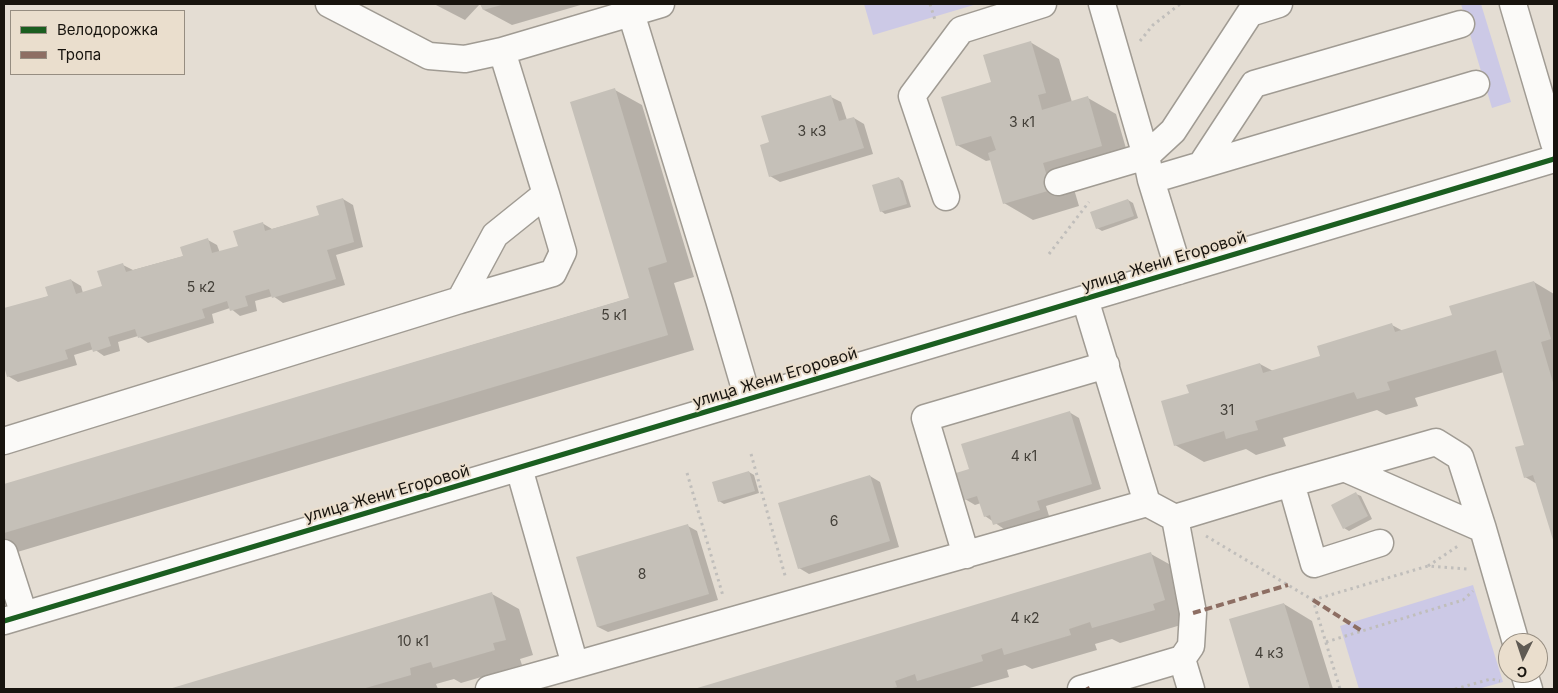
<!DOCTYPE html>
<html>
<head>
<meta charset="utf-8">
<style>
	body { margin:0 }
	#map { position:relative; width:1558px; height:693px; overflow:hidden; background:#e4ddd3; font-family:Inter,sans-serif }
	canvas { display:block }
	.frame { position:absolute; inset:0; border:5px solid #18140e; pointer-events:none }
	.legend { position:absolute; left:10px; top:10px; width:175px; height:65px; box-sizing:border-box; background:#eadecd; border:1px solid #968d81; margin:0; padding:6px 9px; list-style:none; font-size:15px; color:#18140e }
	.legend li { display:flex; align-items:center; gap:10px; height:25px }
	.legend b { width:25px; border:1px solid #968d81 }
	.north { position:absolute; left:1498px; top:633px; width:50px; height:50px; box-sizing:border-box; background:#eadecd; border:1px solid #968d81; border-radius:50%; rotate:184deg; font-size:14px; font-weight:700; line-height:20px; text-align:center; color:#18140e }
	.north::after { content:''; display:block; margin:auto; width:18px; height:22px; background:#5f5a53; clip-path:polygon(50% 0,100% 100%,50% 72%,0 100%) }
</style>
</head>
<body>
<div id="map">
<canvas width="1558" height="693"></canvas>
<div class="frame"></div>
<ul class="legend">
<li><b style="height:6px;background:#1b5e20"></b>Велодорожка</li>
<li><b style="height:6px;background:#8d6e63"></b>Тропа</li>
</ul>
<div class="north">С</div>
</div>
<script>
const ctx = document.querySelector('canvas').getContext('2d');
ctx.lineJoin = 'round';
function fillPath(path, color) { ctx.fillStyle = color; ctx.fill(path, 'evenodd'); }
const poly = rows => new Path2D(rows.map(r => 'M' + r).join(''));
function strokePath(path, color, width, dash) { ctx.strokeStyle = color; ctx.lineWidth = width; ctx.lineCap = dash ? 'butt' : 'round'; ctx.setLineDash(dash || []); ctx.stroke(path); }
function write(font, color, halo, rows, align = 'center') {
  ctx.font = font + ' Inter,sans-serif'; ctx.lineWidth = 4; ctx.setLineDash([]); ctx.textBaseline = 'middle'; ctx.strokeStyle = halo; ctx.fillStyle = color; for (const [text, x, y, turn = 0] of rows) {
    ctx.save(); ctx.translate(x, y); ctx.rotate((+turn || 0) * Math.PI / 180); ctx.textAlign = isNaN(turn) ? turn : align; if (halo) ctx.strokeText(text, 0, 0); ctx.fillText(text, 0, 0); ctx.restore();
  }
}
const green = poly([
	[864,4,977,4,873,35],
	[1461,4,1481,4,1511,102,1492,108],
	[1473,585,1503,682,1478,689,1359,689,1340,626]
]);
const shadow = poly([
	[434,4,480,4,465,20],
	[481,4,584,4,512,25,484,10],
	[1030,42,1059,59,1072,102,1088,98,1116,114,1130,162,1071,179,1079,206,1033,220,1004,203,991,160,986,161,957,145,992,83],
	[615,90,642,105,694,277,674,283,694,350,4,556,4,485,630,298],
	[831,97,841,102,847,120,854,118,864,124,873,154,780,182,770,176,770,143],
	[899,178,903,181,911,207,885,214,881,211],
	[343,199,353,205,363,247,336,255,345,285,283,303,273,296,255,301,257,311,240,316,230,308,212,314,214,323,148,343,138,336,118,342,120,351,104,356,94,349,74,355,77,365,18,382,8,376,4,362,4,310,49,296,71,280,81,286,83,293,103,287,123,265,133,270,184,256,208,240,217,245,220,253,240,247,262,223,272,229,320,216],
	[1128,200,1133,203,1138,218,1102,231,1097,228],
	[1534,282,1554,294,1554,540,1537,484,1525,477,1526,446,1504,372,1415,398,1418,406,1386,415,1377,410,1283,438,1286,446,1256,455,1246,449,1204,462,1175,445,1190,394,1260,364,1273,371,1322,357,1392,325,1403,331,1453,316],
	[1069,412,1079,418,1101,489,1046,506,1049,516,1004,529,985,516,981,503,975,505,965,499,970,470],
	[749,472,754,475,759,493,724,504,719,501],
	[870,476,880,482,899,547,809,574,799,568],
	[1356,494,1361,496,1372,519,1349,531,1344,528],
	[688,526,697,531,718,600,608,632,598,627,578,558],
	[1151,554,1178,569,1192,615,1179,619,1181,625,1120,643,1112,639,1095,644,1097,650,1032,669,1025,665,1007,670,1009,677,966,689,697,689],
	[492,594,519,609,533,655,520,659,522,665,461,683,454,679,436,684,438,689,171,689],
	[1284,604,1312,621,1333,689,1251,689,1230,620]
]);
const building = poly([
	[480,4,505,4,483,10],
	[1031,41,1046,93,1038,95,1042,110,1088,96,1102,146,1043,163,1051,190,1003,204,988,153,996,150,991,136,956,146,941,97,991,82,983,55],
	[615,88,667,262,648,268,668,335,4,533,4,484,629,298,570,102],
	[831,95,839,121,854,117,864,148,769,177,760,145,769,142,761,116],
	[899,177,907,204,880,212,872,185],
	[343,198,354,242,327,250,336,279,272,298,269,289,245,296,248,306,230,311,227,301,202,309,205,318,138,338,135,329,108,337,111,346,93,352,90,342,65,350,68,359,7,377,4,366,4,308,48,296,45,287,71,279,76,294,102,286,97,271,123,263,126,272,183,256,180,247,208,238,212,253,238,246,233,231,263,222,265,231,319,215,316,206],
	[1128,199,1134,216,1096,229,1090,212],
	[1534,281,1551,339,1541,342,1554,386,1554,543,1533,475,1524,478,1515,447,1524,445,1496,350,1387,382,1390,390,1357,399,1354,392,1255,421,1258,430,1239,435,1226,439,1224,431,1174,446,1161,401,1189,393,1186,385,1260,363,1263,373,1320,356,1317,346,1392,323,1395,332,1452,315,1449,306],
	[1070,411,1092,484,1037,501,1040,510,993,525,990,515,984,517,977,496,964,500,956,473,969,469,961,444],
	[749,471,755,491,718,502,712,482],
	[870,475,890,541,798,569,778,503],
	[1356,492,1368,516,1343,529,1331,505],
	[688,524,709,594,597,627,576,557],
	[1151,552,1165,600,1153,604,1155,610,1092,628,1090,622,1069,629,1071,635,1004,655,1002,648,981,655,983,661,917,681,915,674,895,681,897,687,888,689,694,689],
	[492,592,506,640,493,643,495,650,433,668,431,662,410,668,411,675,362,689,169,689],
	[1284,603,1310,689,1250,689,1229,619]
]);
const path = poly([
	[930,4,935,20],
	[1140,41,1153,25,1180,4],
	[1049,254,1089,202],
	[751,454,786,579],
	[687,473,723,596],
	[1206,536,1313,600,1340,689],
	[1428,566,1458,546],
	[1313,600,1428,566,1467,569],
	[1326,642,1463,600,1473,591],
	[1455,689,1491,679,1500,681]
]);
const minor = poly([
	[1102,4,1146,156,1151,180,1179,271],
	[1513,4,1554,143],
	[631,13,719,300,748,399],
	[502,51,661,4],
	[1201,165,1254,84,1461,24],
	[1151,180,1476,84],
	[1058,182,1146,156,1173,131,1250,13,1279,4],
	[946,197,912,96,961,30,1043,4],
	[1085,299,1147,503,1175,518,1271,489,1436,442,1460,457,1483,529,1516,643],
	[460,300,553,273,563,252,546,194],
	[4,441,460,300,495,235,546,194,502,51,465,59,429,56,329,4],
	[1344,468,1483,529],
	[1291,483,1314,564,1380,543],
	[1175,518,1193,613,1191,646,1182,659,1191,689],
	[4,553,24,615],
	[966,555,925,418,1106,365],
	[4,621,1554,159],
	[575,665,1147,503],
	[1524,673,1529,689],
	[489,689,575,665,519,468],
	[1081,689,1182,659]
]);
const quiet = poly([
	[1313,600,1362,631],
	[1193,613,1288,585],
	[1087,687,1088,689]
]);
const cycleway = poly([
	[4,621,1554,159]
]);
const numberNames = [
	["3 к1",1022,123],
	["3 к3",812,132],
	["5 к2",201,288],
	["5 к1",614,316],
	["31",1227,411],
	["4 к1",1024,457],
	["6",834,522],
	["8",642,575],
	["4 к2",1025,619],
	["10 к1",413,642],
	["4 к3",1269,654]
];
const streetNames = [
	["улица Жени Егоровой",1164,262,-17],
	["улица Жени Егоровой",775,378,-17],
	["улица Жени Егоровой",387,494,-16]
];
fillPath(green, '#ccc9e6');
fillPath(shadow, '#0003');
fillPath(building, '#c5c0b8');
strokePath(minor, '#a09b93', 29);
strokePath(path, '#c0bebb', 3, [2.5, 4]);
strokePath(minor, '#fbfaf8', 26);
strokePath(quiet, '#8d6e63', 4, [8, 4]);
strokePath(cycleway, '#1b5e20', 5);
write('14px', '#433f38', null, numberNames);
write('16px', '#18140e', '#eadecd', streetNames);
</script>
</body>
</html>
